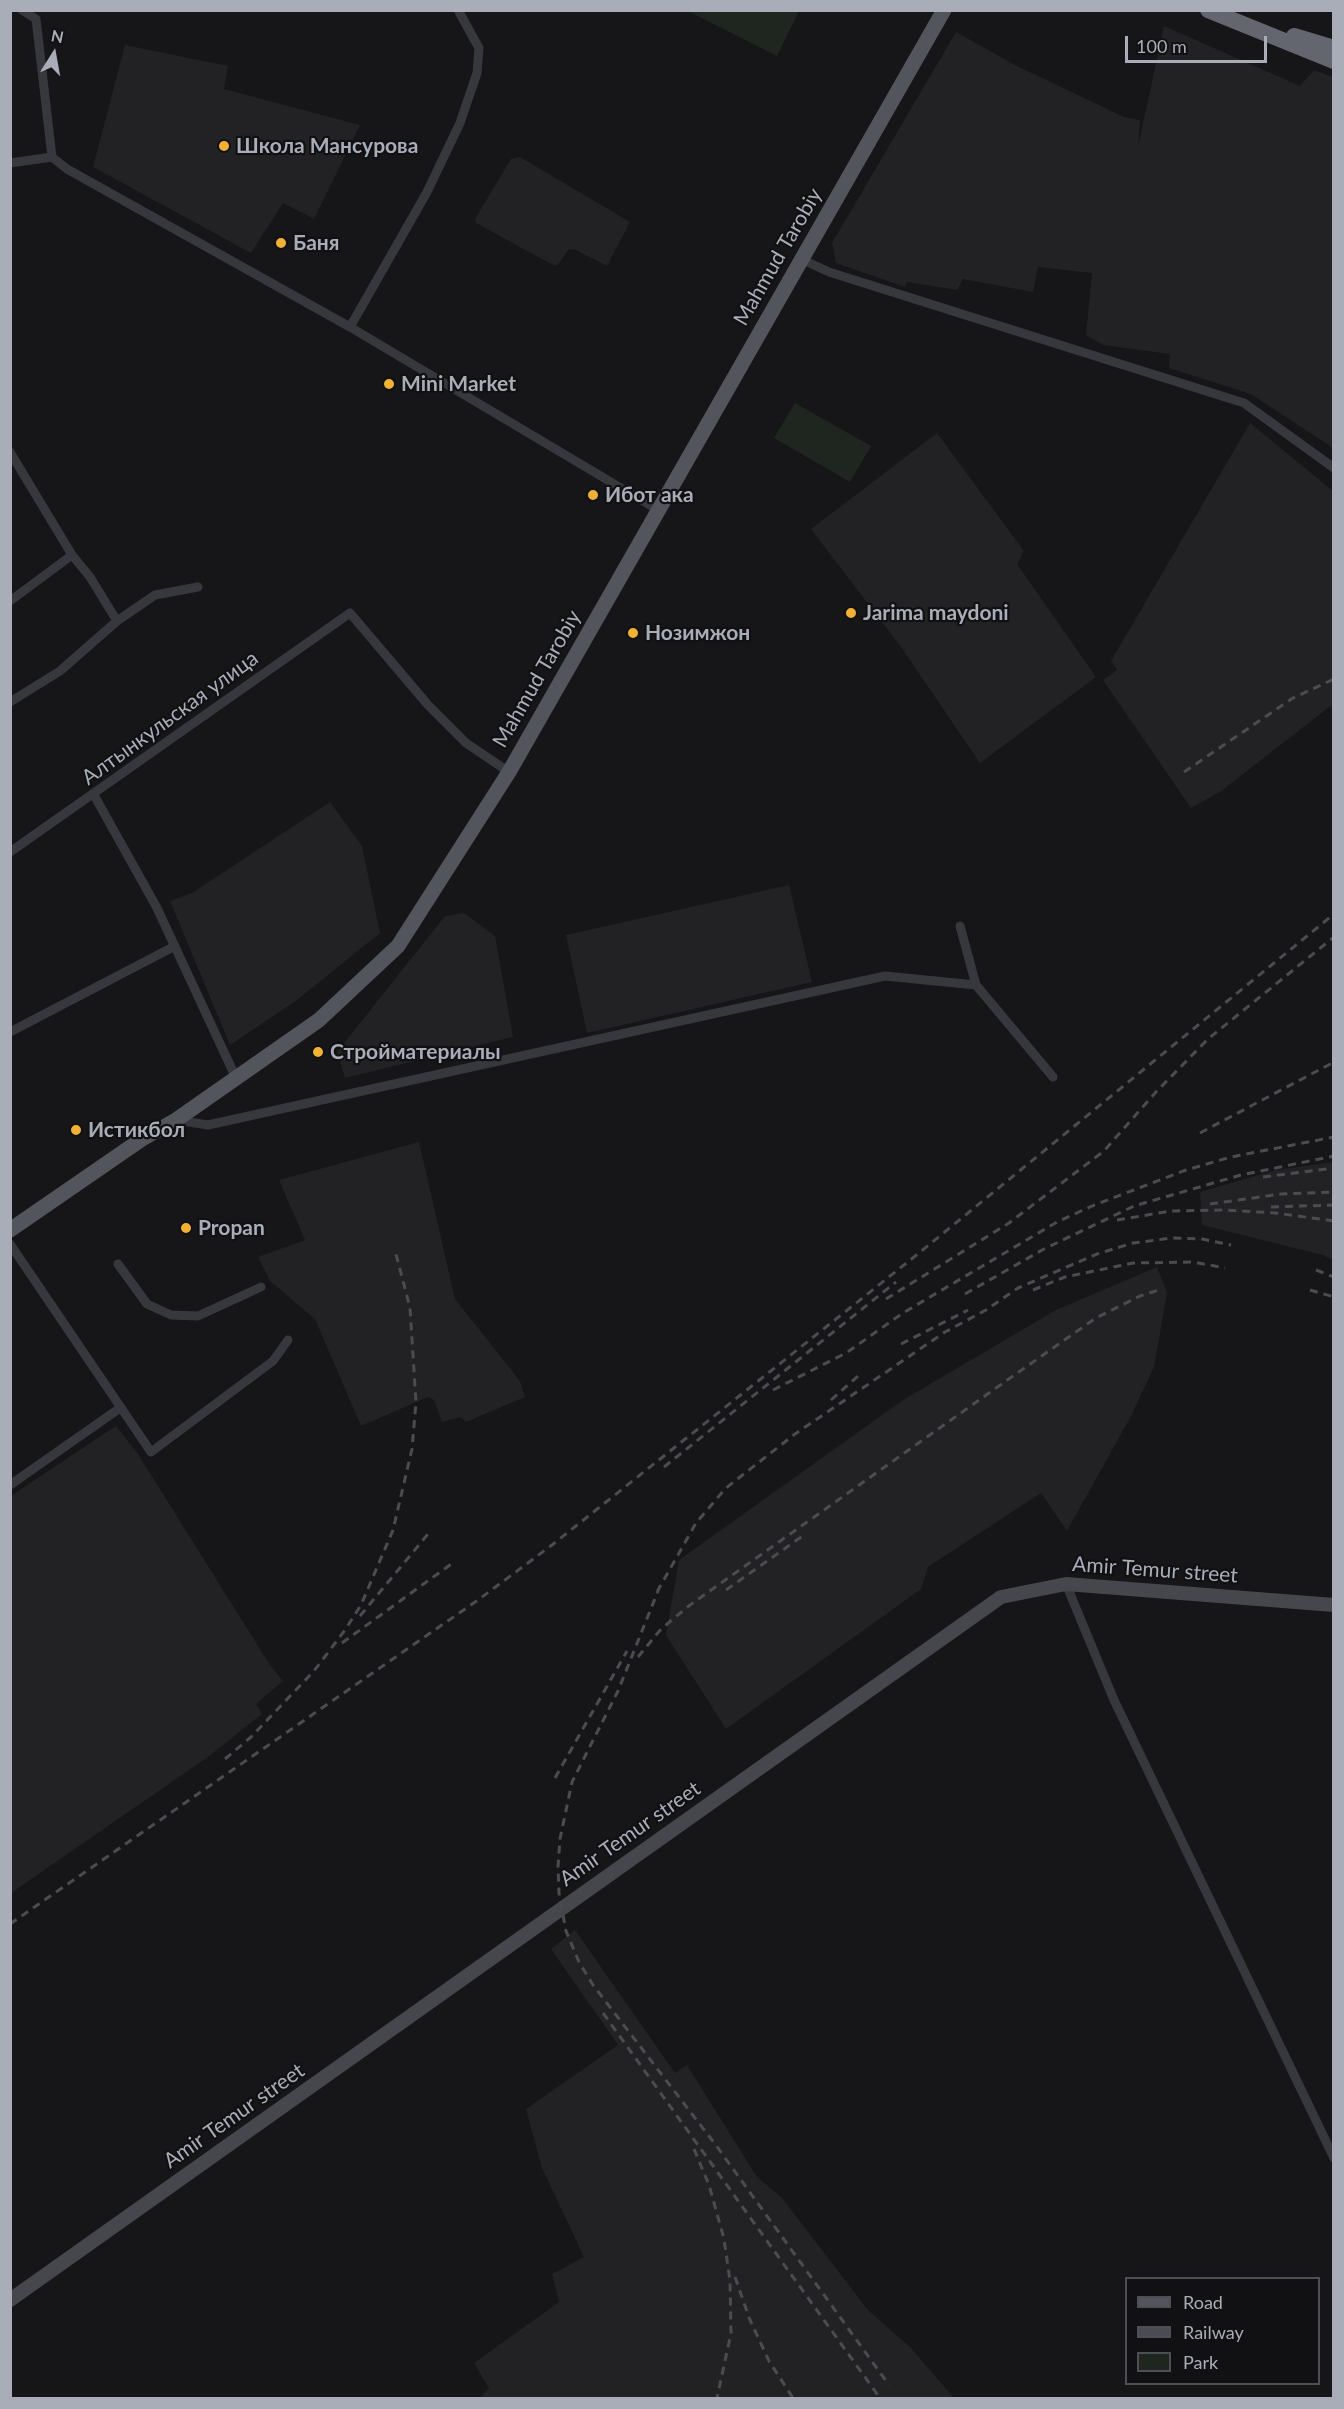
<!DOCTYPE html>
<html>
<head>
<meta charset="utf-8">
<style>
	body { margin:0 }
	#map { position:relative; width:1344px; height:2409px; overflow:hidden; background:#161618; font-family:Lato,sans-serif }
	canvas { display:block }
	.frame { position:absolute; inset:0; border:12px solid #a8adb8; pointer-events:none }
	.legend { position:absolute; left:1125px; top:2277px; width:195px; height:108px; box-sizing:border-box; background:#111113; border:2px solid #4d4f55; margin:0; padding:8px 10px; list-style:none; font-size:18px; color:#a8adb8 }
	.legend li { display:flex; align-items:center; gap:12px; height:30px }
	.legend b { width:30px; border:2px solid #4d4f55 }
	.north { position:absolute; left:24px; top:24px; width:60px; height:60px; -webkit-text-stroke:4px #111113; paint-order:stroke; rotate:11deg; font-size:16px; font-weight:700; line-height:24px; text-align:center; color:#a8adb8 }
	.north::after { content:''; display:block; margin:auto; width:21px; height:27px; background:#a8adb8; clip-path:polygon(50% 0,100% 100%,50% 72%,0 100%) }
	.scale { position:absolute; left:1125px; top:36px; width:142px; height:27px; box-sizing:border-box; border:3px solid #a8adb8; border-top:0; padding-left:8px; font-size:18px; line-height:21px; white-space:nowrap; color:#a8adb8; -webkit-text-stroke:4px #111113; paint-order:stroke }
</style>
</head>
<body>
<div id="map">
<canvas width="1344" height="2409"></canvas>
<div class="frame"></div>
<ul class="legend">
<li><b style="height:8px;background:#53555c"></b>Road</li>
<li><b style="height:8px;background:#4a4c52"></b>Railway</li>
<li><b style="height:16px;background:#1e261f"></b>Park</li>
</ul>
<div class="north">N</div>
<div class="scale">100 m</div>
</div>
<script>
const ctx = document.querySelector('canvas').getContext('2d');
ctx.lineJoin = 'round';
function fillPath(path, color) { ctx.fillStyle = color; ctx.fill(path, 'evenodd'); }
const poly = rows => new Path2D(rows.map(r => 'M' + r).join(''));
function strokePath(path, color, width, dash) { ctx.strokeStyle = color; ctx.lineWidth = width; ctx.lineCap = dash ? 'butt' : 'round'; ctx.setLineDash(dash || []); ctx.stroke(path); }
function write(font, color, halo, rows, align = 'center') {
  ctx.font = font + ' Lato,sans-serif'; ctx.lineWidth = 4.5; ctx.setLineDash([]); ctx.textBaseline = 'middle'; ctx.strokeStyle = halo; ctx.fillStyle = color; for (const [text, x, y, turn = 0] of rows) {
    ctx.save(); ctx.translate(x, y); ctx.rotate((+turn || 0) * Math.PI / 180); ctx.textAlign = isNaN(turn) ? turn : align; if (halo) ctx.strokeText(text, 0, 0); ctx.fillText(text, 0, 0); ctx.restore();
  }
}
const built = poly([
	[1164,26,1300,86,1314,70,1333,77,1333,448,1251,394,1169,368,1170,354,1103,345,1086,335,1092,273,1038,267,1033,292,963,279,957,290,907,282,905,287,836,263,832,243,956,32,1017,66,1124,117,1140,120,1138,147],
	[125,45,228,66,224,89,360,125,314,219,283,203,251,253,93,167],
	[520,157,630,222,607,266,574,249,568,250,557,266,553,265,476,223,475,219,511,159],
	[1250,423,1333,491,1333,704,1220,792,1191,808,1103,680,1117,670,1111,661],
	[937,433,1024,551,1017,564,1096,677,980,763,901,647,811,529],
	[330,802,362,846,380,933,297,1000,230,1045,170,901,192,893],
	[789,885,812,982,587,1033,566,935],
	[464,913,495,936,513,1037,345,1078,337,1052,445,916],
	[419,1142,455,1299,520,1381,525,1397,466,1422,460,1417,442,1422,434,1400,428,1397,361,1426,315,1319,270,1281,258,1257,305,1240,279,1180],
	[1333,1162,1333,1260,1323,1255,1202,1225,1200,1192,1276,1170],
	[1157,1267,1167,1293,1154,1367,1130,1418,1067,1531,1041,1493,928,1567,921,1589,726,1729,666,1635,679,1560,903,1400,1056,1310],
	[116,1426,138,1454,270,1665,283,1681,256,1704,262,1714,208,1757,11,1893,11,1496],
	[575,1930,675,2073,687,2065,757,2177,782,2198,868,2310,911,2348,954,2398,480,2398,489,2388,474,2363,559,2302,552,2274,584,2257,542,2168,526,2109,618,2045,551,1949]
]);
const green = poly([
	[688,11,799,11,777,56],
	[795,403,871,446,850,482,774,438]
]);
const street = poly([
	[22,10,36,19,52,157,67,169,350,327,658,510],
	[10,163,52,157],
	[801,259,829,272,1244,403,1334,468],
	[350,327,427,192,460,123,477,73,479,48,458,10],
	[10,452,72,555,90,577,117,621],
	[10,601,72,555],
	[10,702,60,671,117,621,155,595,198,587],
	[94,795,157,908,236,1078],
	[10,852,350,613,428,705,466,743,509,772],
	[960,926,976,985],
	[10,1032,175,946],
	[176,1120,208,1125,885,976,976,985,1053,1077],
	[10,1244,151,1452,273,1361,288,1340],
	[118,1264,147,1304,171,1315,198,1316,261,1287],
	[10,1485,120,1408],
	[1066,1584,1114,1700,1334,2158]
]);
const secondary = poly([
	[10,2300,1001,1597,1066,1584,1334,1605]
]);
const primary = poly([
	[10,1230,142,1139,176,1120,319,1020,398,946,509,772,944,10]
]);
const highway = poly([
	[1208,10,1334,61],
	[1294,36,1334,48]
]);
const rail = poly([
	[1184,772,1293,698,1334,679],
	[1200,1133,1334,1062],
	[1263,1177,1334,1168],
	[1210,1204,1281,1194,1334,1192],
	[1271,1207,1334,1205],
	[1117,1220,1171,1211,1223,1210,1276,1213,1334,1221],
	[1316,1270,1334,1277],
	[1033,1290,1065,1277,1133,1263,1193,1262,1225,1268],
	[1310,1290,1334,1297],
	[965,1294,1044,1249,1134,1206,1241,1175,1334,1156],
	[886,1299,1009,1223,1104,1151,1156,1092,1208,1039,1334,937],
	[901,1344,968,1310],
	[773,1390,846,1353,903,1313,1057,1222,1092,1206,1186,1170,1231,1157,1334,1137],
	[831,1400,858,1376],
	[664,1467,896,1282],
	[660,1586,618,1691,572,1782,560,1839,558,1867,559,1893,566,1931,579,1962,593,1985,715,2144,889,2385],
	[726,1590,804,1535],
	[657,1592,696,1523,726,1488,795,1434,945,1332,986,1310,1018,1288,1097,1254,1133,1243,1172,1238,1202,1239,1231,1245],
	[360,1616,428,1534],
	[342,1643,454,1562],
	[638,1657,661,1629,690,1605,1013,1376,1096,1318,1140,1296,1162,1289],
	[225,1759,251,1737,314,1671,345,1630,361,1605,393,1530,412,1449,416,1402,410,1308,396,1254],
	[555,1778,627,1651],
	[10,1924,478,1600,552,1545,919,1253,1334,914],
	[603,2013,880,2398],
	[694,2149,709,2185,724,2239,730,2281,731,2333,717,2398],
	[735,2277,750,2320,769,2361,793,2398]
]);
const markers = [
	[224,146,6,"#f2b134"],
	[281,243,6,"#f2b134"],
	[389,384,6,"#f2b134"],
	[593,495,6,"#f2b134"],
	[851,613,6,"#f2b134"],
	[633,633,6,"#f2b134"],
	[318,1052,6,"#f2b134"],
	[76,1130,6,"#f2b134"],
	[186,1228,6,"#f2b134"]
];
const poiNames = [
	["Школа Мансурова",236,146],
	["Баня",293,243],
	["Mini Market",401,384],
	["Ибот ака",605,495],
	["Jarima maydoni",863,613],
	["Нозимжон",645,633],
	["Стройматериалы",330,1052],
	["Истикбол",88,1130],
	["Propan",198,1228]
];
const streetNames = [
	["Mahmud Tarobiy",778,257,-60],
	["Mahmud Tarobiy",537,679,-60],
	["Алтынкульская улица",170,718,-36],
	["Amir Temur street",1155,1570,4],
	["Amir Temur street",630,1834,-35],
	["Amir Temur street",234,2116,-35]
];
fillPath(built, '#222225');
fillPath(green, '#1e261f');
strokePath(street, '#37383d', 9);
strokePath(secondary, '#45474d', 14);
strokePath(primary, '#53555c', 15);
strokePath(highway, '#63666e', 16);
strokePath(rail, '#4a4c52', 3, [8, 6]);
for (const [x, y, r, color] of markers) { const dot = new Path2D(); dot.arc(x, y, r, 0, 2 * Math.PI); ctx.fillStyle = color; ctx.fill(dot); strokePath(dot, '#111113', 2); }
write('bold 21px', '#a8adb8', '#111113', poiNames, 'left');
write('21px', '#a8adb8', '#111113', streetNames);
</script>
</body>
</html>
